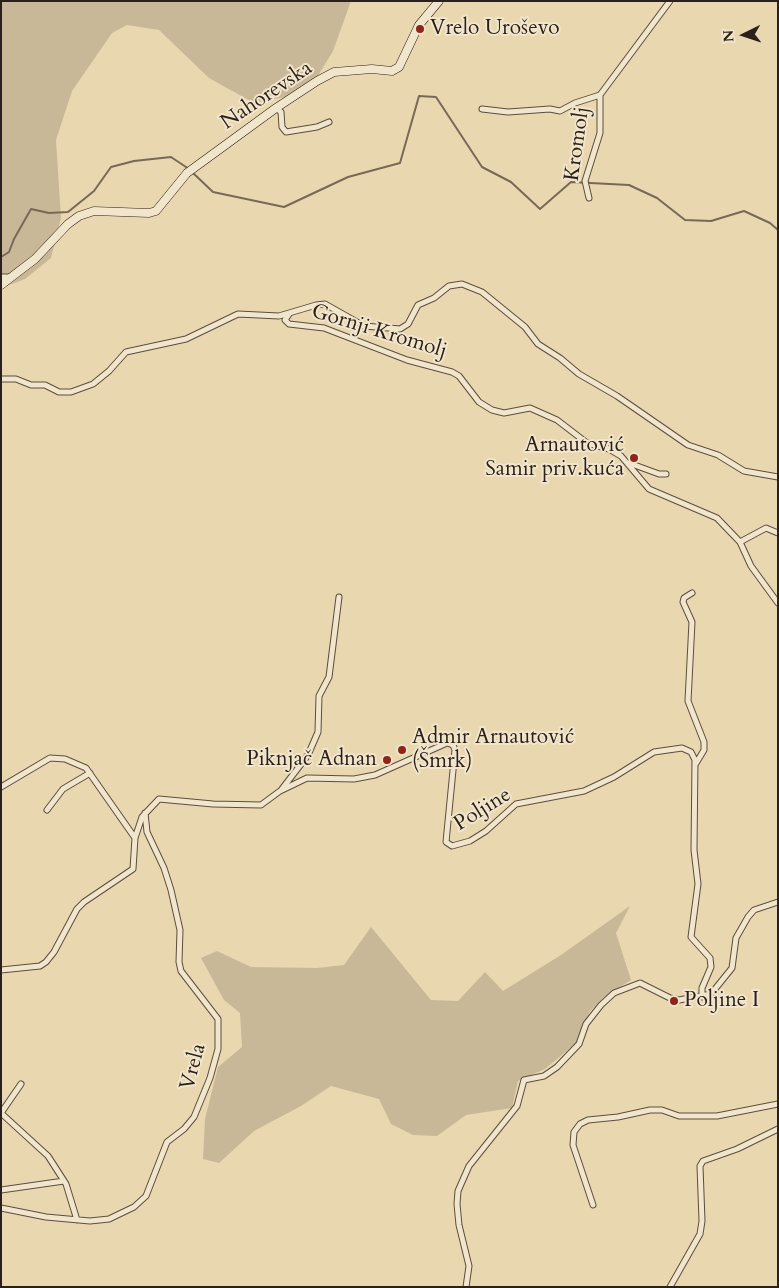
<!DOCTYPE html>
<html>
<head>
<meta charset="utf-8">
<style>
	body { margin:0 }
	#map { position:relative; width:779px; height:1288px; overflow:hidden; background:#e9d7b0; font-family:Cardo,serif }
	canvas { display:block }
	.frame { position:absolute; inset:0; border:2px solid #2c201b; pointer-events:none }
	.north { position:absolute; left:719px; top:10px; width:50px; height:50px; -webkit-text-stroke:4px #f1e5cc; paint-order:stroke; rotate:266deg; font-size:14px; font-weight:700; line-height:20px; text-align:center; color:#2c201b }
	.north::after { content:''; display:block; margin:auto; width:18px; height:22px; background:#2c201b; clip-path:polygon(50% 0,100% 100%,50% 72%,0 100%) }
</style>
</head>
<body>
<div id="map">
<canvas width="779" height="1288"></canvas>
<div class="frame"></div>
<div class="north">N</div>
</div>
<script>
const ctx = document.querySelector('canvas').getContext('2d');
ctx.lineJoin = 'round';
function fillPath(path, color) { ctx.fillStyle = color; ctx.fill(path, 'evenodd'); }
const poly = rows => new Path2D(rows.map(r => 'M' + r).join(''));
function strokePath(path, color, width, dash) { ctx.strokeStyle = color; ctx.lineWidth = width; ctx.lineCap = dash ? 'butt' : 'round'; ctx.setLineDash(dash || []); ctx.stroke(path); }
function write(font, color, halo, rows, align = 'center') {
  ctx.font = font + ' Cardo,serif'; ctx.lineWidth = 4; ctx.setLineDash([]); ctx.textBaseline = 'middle'; ctx.strokeStyle = halo; ctx.fillStyle = color; for (const [text, x, y, turn = 0] of rows) {
    ctx.save(); ctx.translate(x, y); ctx.rotate((+turn || 0) * Math.PI / 180); ctx.textAlign = isNaN(turn) ? turn : align; if (halo) ctx.strokeText(text, 0, 0); ctx.fillText(text, 0, 0); ctx.restore();
  }
}
const green = poly([
	[1,1,351,1,333,51,316,79,285,97,254,103,209,78,159,30,127,25,112,33,72,91,56,140,61,218,51,258,25,279,1,288],
	[630,906,616,933,631,980,604,997,590,1011,576,1043,545,1069,518,1081,512,1108,466,1115,437,1136,413,1135,391,1124,379,1099,331,1086,301,1106,254,1131,219,1163,203,1159,205,1119,218,1067,242,1047,240,1013,224,1000,201,958,217,951,251,967,317,968,344,965,371,927,431,1000,458,1001,485,972,503,991,561,955]
]);
const stream = poly([
	[192,172,213,192,284,207,348,177,400,163,419,96,436,97,482,167,511,182,540,209,571,182,629,185,657,198,685,220,711,221,744,211,770,223,778,230],
	[1,257,9,252,14,239,31,209,49,213,68,212,94,191,111,167,134,161,171,157,189,169]
]);
const street = poly([
	[276,108,281,112,282,127,286,132,317,127,329,122],
	[482,109,508,112,550,109,560,111,575,103,600,95],
	[589,198,585,181,600,133,600,95,670,1],
	[1,277,12,277],
	[289,314,285,320,289,324,324,328,407,360,452,372,459,376,479,402,492,410,504,413,530,408,557,420,587,443,609,449,621,456,649,489,717,518,740,542,751,566,778,603],
	[1,379,16,379,31,385,45,385,59,392,71,392,93,384,109,371,126,352,186,339,238,314,279,316,316,305,325,304,364,326,400,329,408,324,418,305,434,298,449,286,462,284,482,292,525,327,538,344,560,358,579,374,617,396,688,445,718,455,744,471,778,477],
	[629,463,659,474,666,474],
	[740,542,766,528,778,533],
	[692,593,684,598,683,602,692,622,688,701,704,742,704,750,695,765],
	[1,787,50,758,65,759,86,768,135,838],
	[282,789,308,755,318,732,319,696,329,677,339,597],
	[47,810,63,789,90,773],
	[1,970,40,966,46,962,54,952,77,909,84,902,133,869,135,838,142,817,159,799,213,804,261,805,280,791,307,778,354,779,375,775,447,743,453,745,455,750,446,842,452,846,470,841,486,831,516,804,584,791,614,777,654,752,682,748,691,752,695,760,694,850,698,884,691,937,710,958,711,967,702,988,702,997],
	[1,1113,48,1156,66,1184,77,1220],
	[1,1113,21,1084],
	[1,1190,64,1181],
	[593,1205,573,1145,574,1132,580,1124,588,1120,618,1117,650,1110,662,1110,679,1116,717,1116,778,1104],
	[1,1208,46,1217,90,1221,109,1219,134,1207,146,1196,167,1142,184,1129,194,1117,210,1078,218,1049,218,1019,181,971,179,962,180,930,171,890,164,868,147,832,145,813],
	[466,1287,469,1266,459,1225,457,1204,458,1191,469,1166,517,1106,524,1080,544,1076,557,1067,579,1044,586,1024,601,1005,614,993,640,983,670,998,679,1000,711,994,732,968,736,938,748,917,754,910,778,902],
	[670,1287,700,1234,702,1221,700,1166,703,1161,737,1149,778,1129]
]);
const secondary = poly([
	[1,285,35,259,68,224,79,216,94,211,149,213,156,211,187,173,276,108,317,81,334,72,372,69,392,71,399,67,419,25,439,1]
]);
const markers = [
	[420,29,5,"#8f2418"],
	[634,458,5,"#8f2418"],
	[402,750,5,"#8f2418"],
	[387,760,5,"#8f2418"],
	[674,1001,5,"#8f2418"]
];
const poiNames = [
	["Vrelo Uroševo",430,29],
	["Arnautović",624,446,"right"],
	["Samir priv.kuća",624,470,"right"],
	["Admir Arnautović",412,738],
	["(Šmrk)",412,762],
	["Piknjač Adnan",377,760,"right"],
	["Poljine I",684,1001]
];
const streetNames = [
	["Nahorevska",267,96,-34],
	["Kromolj",578,144,-82],
	["Gornji Kromolj",379,332,17],
	["Poljine",483,810,-32],
	["Vrela",194,1067,-75]
];
fillPath(green, '#c9b897');
strokePath(stream, '#776956', 2);
strokePath(street, '#5b4e40', 7);
strokePath(secondary, '#2c201b', 9);
strokePath(street, '#f1e5cc', 5);
strokePath(secondary, '#f1e5cc', 8);
for (const [x, y, r, color] of markers) { const dot = new Path2D(); dot.arc(x, y, r, 0, 2 * Math.PI); ctx.fillStyle = color; ctx.fill(dot); strokePath(dot, '#f1e5cc', 2); }
write('21px', '#2c201b', '#f1e5cc', poiNames, 'left');
write('21px', '#2c201b', '#f1e5cc', streetNames);
</script>
</body>
</html>
